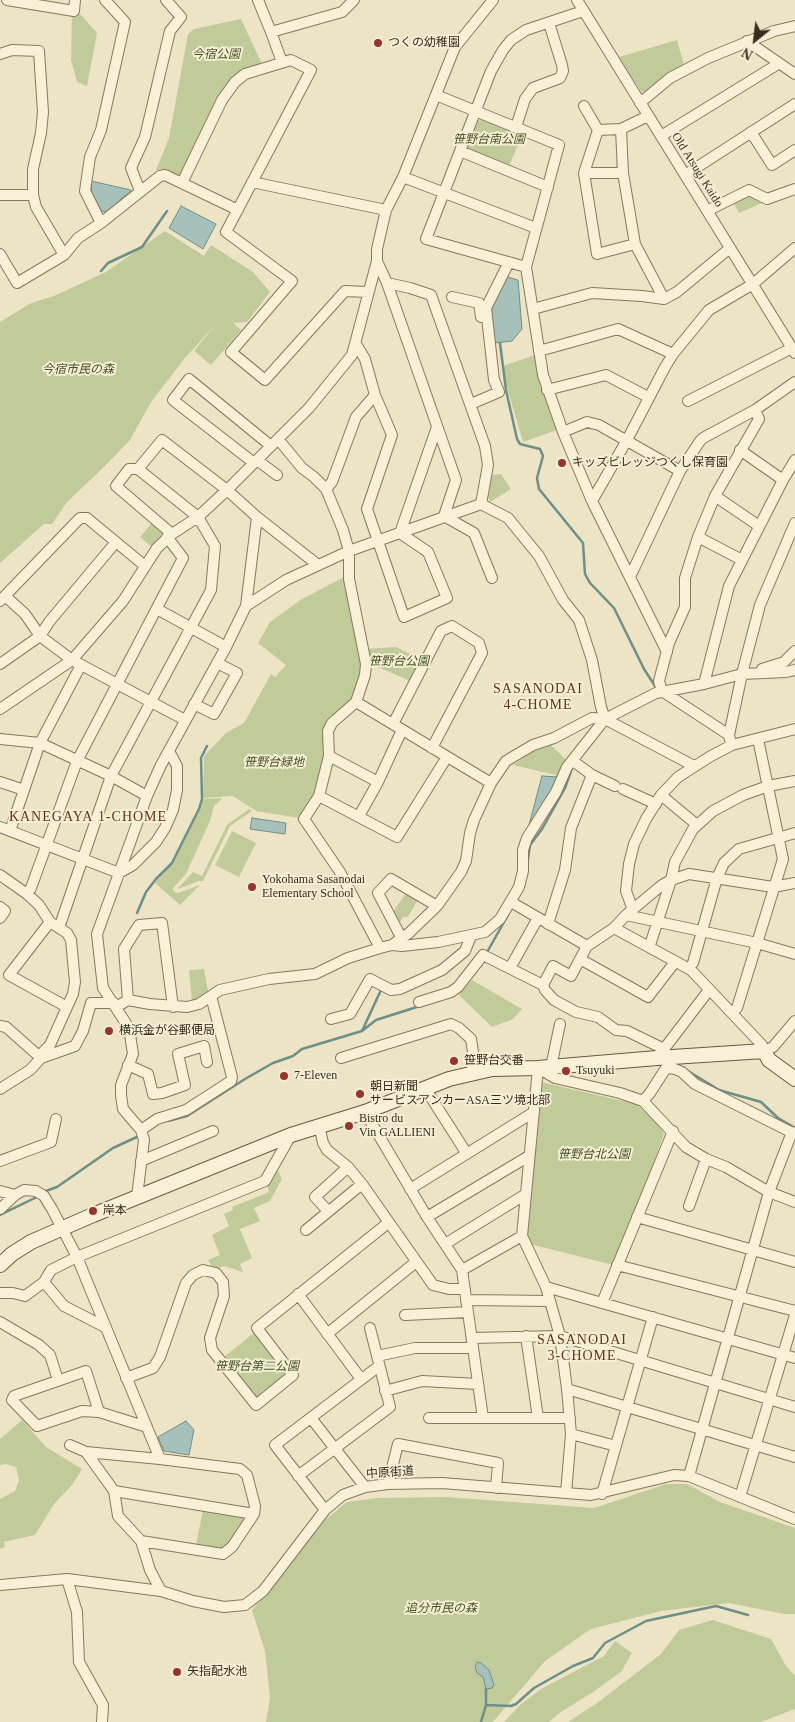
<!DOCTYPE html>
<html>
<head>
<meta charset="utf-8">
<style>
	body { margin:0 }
	#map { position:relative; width:795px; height:1722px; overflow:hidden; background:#ede4c5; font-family:"Times New Roman",serif }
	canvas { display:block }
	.north { position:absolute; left:730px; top:15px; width:50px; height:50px; -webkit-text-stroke:4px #f5eed4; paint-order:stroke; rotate:209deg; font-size:14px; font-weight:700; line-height:20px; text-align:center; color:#382d1f }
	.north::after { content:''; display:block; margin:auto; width:18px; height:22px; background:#382d1f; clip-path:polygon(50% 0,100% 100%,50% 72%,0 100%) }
</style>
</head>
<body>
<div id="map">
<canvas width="795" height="1722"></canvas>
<div class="north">N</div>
</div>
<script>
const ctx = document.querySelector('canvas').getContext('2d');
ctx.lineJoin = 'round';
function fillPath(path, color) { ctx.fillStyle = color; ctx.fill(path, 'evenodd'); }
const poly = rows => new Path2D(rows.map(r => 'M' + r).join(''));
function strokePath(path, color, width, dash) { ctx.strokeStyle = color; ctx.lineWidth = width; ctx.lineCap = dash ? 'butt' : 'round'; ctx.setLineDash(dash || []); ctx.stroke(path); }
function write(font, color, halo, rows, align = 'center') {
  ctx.font = font + ' "Times New Roman","Noto Sans JP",serif'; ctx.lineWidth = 4; ctx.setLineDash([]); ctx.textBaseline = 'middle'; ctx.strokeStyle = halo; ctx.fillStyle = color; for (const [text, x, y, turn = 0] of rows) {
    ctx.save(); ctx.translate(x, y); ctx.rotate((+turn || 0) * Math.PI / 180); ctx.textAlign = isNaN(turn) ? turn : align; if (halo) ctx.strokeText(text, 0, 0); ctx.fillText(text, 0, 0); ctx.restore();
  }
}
const green = poly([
	[72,14,80,14,97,33,87,86,77,82,71,60],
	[241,19,262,64,243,74,181,175,177,176,164,169,156,170,169,138,188,34,194,29],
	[677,40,684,65,648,93,641,91,619,57],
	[484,119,522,135,509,166,471,151,468,147,478,121],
	[748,195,762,203,739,213,733,202],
	[165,231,204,256,211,245,253,272,270,292,247,322,233,323,241,330,211,365,194,351,216,324,185,358,151,402,130,440,104,467,67,502,52,524,44,524,0,563,0,322,31,303,54,296,106,272],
	[535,355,539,376,557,430,523,442,507,387,503,366],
	[501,474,511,489,490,502,487,492,492,475],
	[152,523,162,531,161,536,152,547,140,537],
	[346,576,363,675,354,699,331,721,325,763,317,792,299,818,256,811,233,796,203,798,204,756,226,733,244,723,271,674,275,677,286,665,258,643,270,622,302,599],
	[396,647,423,660,412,682,369,663,364,649],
	[551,745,568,762,560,776,513,765,534,751],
	[223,798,214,806,210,821,186,874,173,888,174,892,178,893,200,885,180,905,155,883,173,863,200,809,203,799],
	[249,809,252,811,230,826,203,881,199,881,178,889,178,888,193,872,202,876,227,825],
	[232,831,256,843,239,877,215,865],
	[406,893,417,901,408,917,403,917,400,922,393,912],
	[204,969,208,991,198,999,192,1001,189,970],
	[472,980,522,1009,513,1019,492,1027,459,995],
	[541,1082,636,1104,656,1122,664,1134,639,1203,613,1265,530,1244,526,1233],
	[277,1168,282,1179,270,1201,254,1208,260,1221,240,1229,252,1258,240,1264,243,1272,224,1266,216,1269,213,1268,208,1260,220,1255,212,1235,229,1226,224,1214,233,1210,232,1207,269,1192,267,1184],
	[255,1332,287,1372,286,1376,258,1398,255,1397,224,1357],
	[22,1420,46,1447,82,1469,73,1484,54,1504,35,1535,4,1542,5,1547,0,1549,0,1499,15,1491,19,1480,16,1467,6,1464,0,1465,0,1439],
	[666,1484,687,1484,720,1502,795,1528,795,1614,784,1614,729,1603,661,1611,591,1629,545,1661,493,1722,266,1722,270,1698,265,1651,252,1610,325,1520,347,1502,377,1498,446,1497,594,1508],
	[203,1510,244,1516,245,1522,225,1548,222,1549,196,1545],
	[713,1620,771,1639,786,1666,795,1676,795,1709,761,1722,568,1722,597,1703,661,1654,679,1630],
	[615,1641,632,1653,621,1672,593,1692,558,1714,549,1722,504,1722,521,1704,541,1689,604,1656]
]);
const water = poly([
	[91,181,131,190,130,192,122,198,107,212,101,211,92,194,91,181],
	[181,206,216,224,203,249,169,228,181,206],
	[507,277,518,280,522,329,512,341,495,343,491,308,507,277],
	[542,776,559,777,531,826,529,825,542,776],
	[252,818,286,823,285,834,250,829,252,818],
	[186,1421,194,1430,189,1455,164,1451,158,1437,186,1421],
	[477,1662,481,1663,489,1670,494,1685,492,1688,486,1689,483,1677,477,1673,475,1667,477,1662]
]);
const stream = poly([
	[101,271,108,263,142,247,167,211],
	[500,343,506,390,517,439,520,444,540,449,543,456,537,478,539,489,583,543,585,574,590,583,614,608,644,669,655,686],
	[528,859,530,845,542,829,565,788,572,768],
	[137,913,146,892,156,879,172,863,199,809,202,799,201,758,207,746],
	[486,954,508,915],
	[362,1031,376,1020,420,1006],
	[688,1071,719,1090,761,1102,778,1118,795,1128],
	[168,1121,187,1116,245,1079,273,1063,293,1056,302,1049,362,1031,381,990],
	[43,1192,57,1187,113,1148,139,1136],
	[0,1215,39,1196],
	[486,1705,486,1689],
	[481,1722,486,1705,511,1706,516,1704,534,1688,573,1666,593,1658,605,1643,646,1621,716,1606,748,1615]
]);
const street = poly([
	[7,0,74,11,75,0],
	[258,0,271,32,282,62],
	[577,0,795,353],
	[271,32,342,12,354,0],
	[747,41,795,74],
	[0,54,12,50,39,51,43,112,41,133,33,169,33,195,36,207,64,255],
	[436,95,559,145,526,267,543,375,563,432,587,422,599,425,680,471],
	[640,103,670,78,708,58,774,31,795,26],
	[584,106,598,130],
	[516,127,525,99,533,88,560,78,563,71,562,65,549,23],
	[621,129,623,173,635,244,664,299],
	[751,132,772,165,795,150],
	[661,136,778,64],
	[460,151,548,187],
	[584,173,623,173],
	[685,175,795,104],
	[403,177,536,228],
	[252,182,386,210],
	[182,183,222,100,235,82,245,74,291,60,311,70,226,232,292,281,231,352,265,380,345,291,368,292],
	[140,191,131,168,145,137,170,31,181,17,166,0],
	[0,195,33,195],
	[707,211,749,190,767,199,795,189],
	[101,223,85,191,90,157,101,130,125,22,105,0],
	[635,244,597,254,584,173,598,130,621,129,648,116],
	[0,254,17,283,64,255,78,238,101,223,160,176,165,175,238,210],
	[377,261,387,283,456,480,444,516,474,533,492,578],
	[526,267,426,239,491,71,503,50,511,40,526,30,583,11],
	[387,283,410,288,431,295,485,446,488,465,481,504],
	[452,297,479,303,481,317],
	[533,309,592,293,642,296,664,299,677,292,730,248],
	[356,344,365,359,375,395,392,435,367,509,404,617,447,598,428,552,400,533,437,427],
	[539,351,618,329,673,354],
	[547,390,606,375,648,397],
	[688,401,792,348],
	[471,404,499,392,494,380,486,308,509,262],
	[563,432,592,501,667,652],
	[278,439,302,468,314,477,326,489,343,530,349,551,349,579,366,664,365,675,356,702,332,723,328,731,329,756,319,796,304,819,340,872,380,948],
	[740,450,783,480],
	[257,460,277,475],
	[254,463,173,400,189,379,271,446],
	[326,489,332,482,356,417,375,395],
	[715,496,759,526],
	[592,501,627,440,664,369,673,354,709,310,753,284,795,248],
	[257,517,318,565],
	[698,537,742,560],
	[630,577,680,471,700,441,703,438,755,410,795,382],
	[5,596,25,614,40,636,72,660,185,720],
	[0,601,80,518,87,518,145,566],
	[246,606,286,580,349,551,481,504,508,518,539,556,563,600,579,620,592,660,601,707,605,719],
	[157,609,226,647],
	[0,664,40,636,49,622,116,542],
	[762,669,784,662,795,651],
	[704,684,729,586,783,480,795,460],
	[356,702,491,783],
	[194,704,214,714,237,673,217,663],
	[0,709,72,660,123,601,157,548,172,534,198,517,227,490,309,408,352,355,377,261,377,249,386,210,403,177,455,47,493,0],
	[393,724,441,631,452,626,479,643,482,653,432,748],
	[729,735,662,691,659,681,669,643,685,607,685,578,698,537,715,496,759,419,755,410],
	[0,739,40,743,111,776,147,796],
	[730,740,729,735,742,674,760,605,795,523],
	[329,756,378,782],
	[573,761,592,775,615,786],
	[0,782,24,790],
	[623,789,656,804],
	[661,795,697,825],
	[319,796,397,837,447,757],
	[359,816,378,782,402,730],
	[0,827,119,873,133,865,156,842,165,828,173,810,177,790,177,766,169,751],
	[10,831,40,743,81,665],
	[0,875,27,894,39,905,50,922,67,933,71,940,75,982,73,994,67,1007,50,1045,43,1052,41,1058,30,1070,0,1089],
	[27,894,31,888,77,761,183,558,167,537],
	[511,902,587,946],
	[0,907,5,911,0,918],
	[633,910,626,891,629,864,634,844,646,819,661,795,678,777,711,756,732,745,795,729],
	[626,915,757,943,795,954],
	[50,922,9,975,67,1007],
	[548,924,565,870,571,828,592,775],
	[59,928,111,776,211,590,215,546,198,517,138,469],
	[614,928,691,970,762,1045,764,1051,773,1047,795,1021],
	[402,939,378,893,391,879,437,906],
	[651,942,671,880,675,862,693,829,713,811,743,795,768,786,795,781],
	[392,945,409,933,437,906,461,872,466,861,470,833,474,820,491,783,506,761,533,745,554,738,592,718,605,719,694,766],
	[580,959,648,997,675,962],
	[693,963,717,878,724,863,739,849,795,833],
	[510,968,538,918],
	[543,985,553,966,571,976,587,946,614,928,626,915,662,885,671,880,689,874,773,887,795,883],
	[128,1000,124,949,139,925,162,923,173,1007],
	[419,1002,451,992,458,987,483,955,543,985,545,990,554,1000,576,1012,598,1017,616,1030,627,1031,664,1049],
	[116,1007,128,1000,150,1004,187,1007,199,1004,220,990,269,979,315,974,348,958,380,948,392,945,402,946,438,942,485,932,500,919,519,887,523,871,523,850,527,838,556,792,567,767,605,719,656,693,704,684,742,674,786,672,795,670],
	[737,1008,783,859,758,739],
	[331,1019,350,1014,370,979,391,990,400,989,442,970,465,951,471,936],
	[0,1026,6,1027,41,1058],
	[661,1053,709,990],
	[41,1058,75,1046,83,1031,91,1003,114,1003],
	[341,1058,451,1024,459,1028,471,1039,473,1052,472,1074],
	[128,1065,148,1074,153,1094,162,1093,185,1085,178,1054,204,1046,207,1062],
	[551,1067,560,1024],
	[425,1088,467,1154],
	[643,1101,650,1093,666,1068,675,1069,682,1072,695,1084,795,1134],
	[365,1112,427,1217,462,1270,483,1418],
	[319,1125,323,1143,327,1150,348,1167,362,1184,433,1285,449,1289,465,1289],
	[141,1130,157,1119,186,1110,231,1081,232,1077,211,996],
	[0,1161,51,1142,56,1119],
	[141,1161,213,1131],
	[410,1189,534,1112],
	[0,1191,15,1195],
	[137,1197,144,1140,141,1130,123,1109,121,1095,121,1085,133,1054,129,1028,103,988,97,934,147,796,161,765,226,647,246,606,257,517,227,490,162,440,138,469,129,469,116,486,172,534],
	[689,1206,706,1159],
	[0,1209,15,1195,24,1190,36,1191,44,1196,52,1209,77,1257,160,1459,240,1469,247,1475,255,1506,254,1514,232,1547,223,1554,141,1541],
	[328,1211,315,1197,348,1167],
	[427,1217,529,1156],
	[637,1217,795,1262],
	[306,1230,362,1184],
	[445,1244,526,1194],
	[617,1265,795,1311],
	[462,1270,522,1236],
	[44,1282,64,1306,105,1327],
	[546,1287,795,1358],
	[0,1293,13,1293,25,1296,44,1282,51,1270,77,1257,265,1181,291,1135],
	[298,1294,361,1379],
	[466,1300,549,1301],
	[602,1303,673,1131],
	[405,1315,468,1312],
	[0,1322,39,1345,50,1355,58,1380],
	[327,1334,416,1262],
	[526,1336,538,1418],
	[472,1338,560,1336,795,1407],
	[377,1356,415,1348,473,1348],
	[126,1378,153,1368,160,1357,186,1283,193,1275,203,1270,216,1273,223,1282,224,1296,210,1338,212,1350,256,1405,293,1375,257,1328,388,1223],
	[567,1389,795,1457],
	[385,1391,422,1381,478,1384],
	[99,1412,86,1371,14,1396,12,1400,37,1426,82,1411,99,1412,147,1427],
	[311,1418,365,1487],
	[429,1418,570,1418],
	[571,1434,616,1446],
	[70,1445,86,1452,114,1491,118,1516,141,1541,150,1570,161,1591],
	[86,1452,160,1459],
	[298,1476,390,1407,370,1328],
	[689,1476,769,1192,792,1132],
	[388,1484,398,1444,498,1463,496,1488],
	[114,1491,254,1514],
	[566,1493,571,1434,567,1389,560,1336,546,1287,522,1236,538,1068,555,1078,620,1093,643,1101,686,1147,706,1159,726,1167,769,1192,795,1202],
	[602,1494,653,1317],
	[740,1497,795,1315],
	[325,1510,275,1445,379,1366],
	[67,1579,77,1612,79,1662,103,1705,102,1722],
	[0,1585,67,1579,161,1591,193,1601,224,1607,245,1605,263,1591,325,1510,343,1495,365,1487,388,1484,442,1483,591,1495,674,1475,689,1476,795,1519]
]);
const secondary = poly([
	[0,1265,12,1254,31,1242,93,1215,291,1135,365,1112,449,1079,492,1069,538,1068,657,1058,764,1051,769,1060,795,1079]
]);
const markers = [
	[378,43,5,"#95352d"],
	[562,463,5,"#95352d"],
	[252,887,5,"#95352d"],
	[109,1031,5,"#95352d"],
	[454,1061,5,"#95352d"],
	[566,1071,5,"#95352d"],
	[284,1076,5,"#95352d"],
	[360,1094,5,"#95352d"],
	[349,1126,5,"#95352d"],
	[93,1211,5,"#95352d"],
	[177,1672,5,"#95352d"]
];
const poiNames = [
	["つくの幼稚園",388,43],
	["キッズビレッジつくし保育園",572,463],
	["Yokohama Sasanodai",262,880],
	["Elementary School",262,894],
	["横浜金が谷郵便局",119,1031],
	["笹野台交番",464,1061],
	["Tsuyuki",576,1071],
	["7-Eleven",294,1076],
	["朝日新聞",370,1087],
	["サービスアンカーASA三ツ境北部",370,1101],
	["Bistro du",359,1119],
	["Vin GALLIENI",359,1133],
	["岸本",103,1211],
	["矢指配水池",187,1672]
];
const parkNames = [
	["今宿公園",216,55],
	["笹野台南公園",489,140],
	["今宿市民の森",78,370],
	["笹野台公園",399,662],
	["笹野台緑地",274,763],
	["笹野台北公園",594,1155],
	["笹野台第二公園",257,1367],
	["追分市民の森",441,1609]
];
const streetNames = [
	["Old Atsugi Kaido",697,170,58],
	["中原街道",390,1473,-4]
];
const neighbourhoodNames = [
	["SASANODAI",538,689],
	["4-CHOME",538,705],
	["KANEGAYA 1-CHOME",88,817],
	["SASANODAI",582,1340],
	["3-CHOME",582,1356]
];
fillPath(green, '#c1cb99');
fillPath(water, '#a6c1bb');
strokePath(water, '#6d8f89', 1);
strokePath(stream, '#6d8f89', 2.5);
strokePath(street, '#88775b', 12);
strokePath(secondary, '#69583f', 16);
strokePath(street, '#f8f1d8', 10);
strokePath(secondary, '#f8f1d8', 14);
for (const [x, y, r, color] of markers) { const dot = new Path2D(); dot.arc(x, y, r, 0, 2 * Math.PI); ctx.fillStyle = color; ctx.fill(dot); strokePath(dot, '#f5eed4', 2); }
write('12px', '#382d1f', '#f5eed4', poiNames, 'left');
write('italic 12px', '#455426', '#f5eed4', parkNames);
write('12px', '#382d1f', '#f5eed4', streetNames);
ctx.letterSpacing = '1px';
write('14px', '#64331f', '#f5eed4', neighbourhoodNames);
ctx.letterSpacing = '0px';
</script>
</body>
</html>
